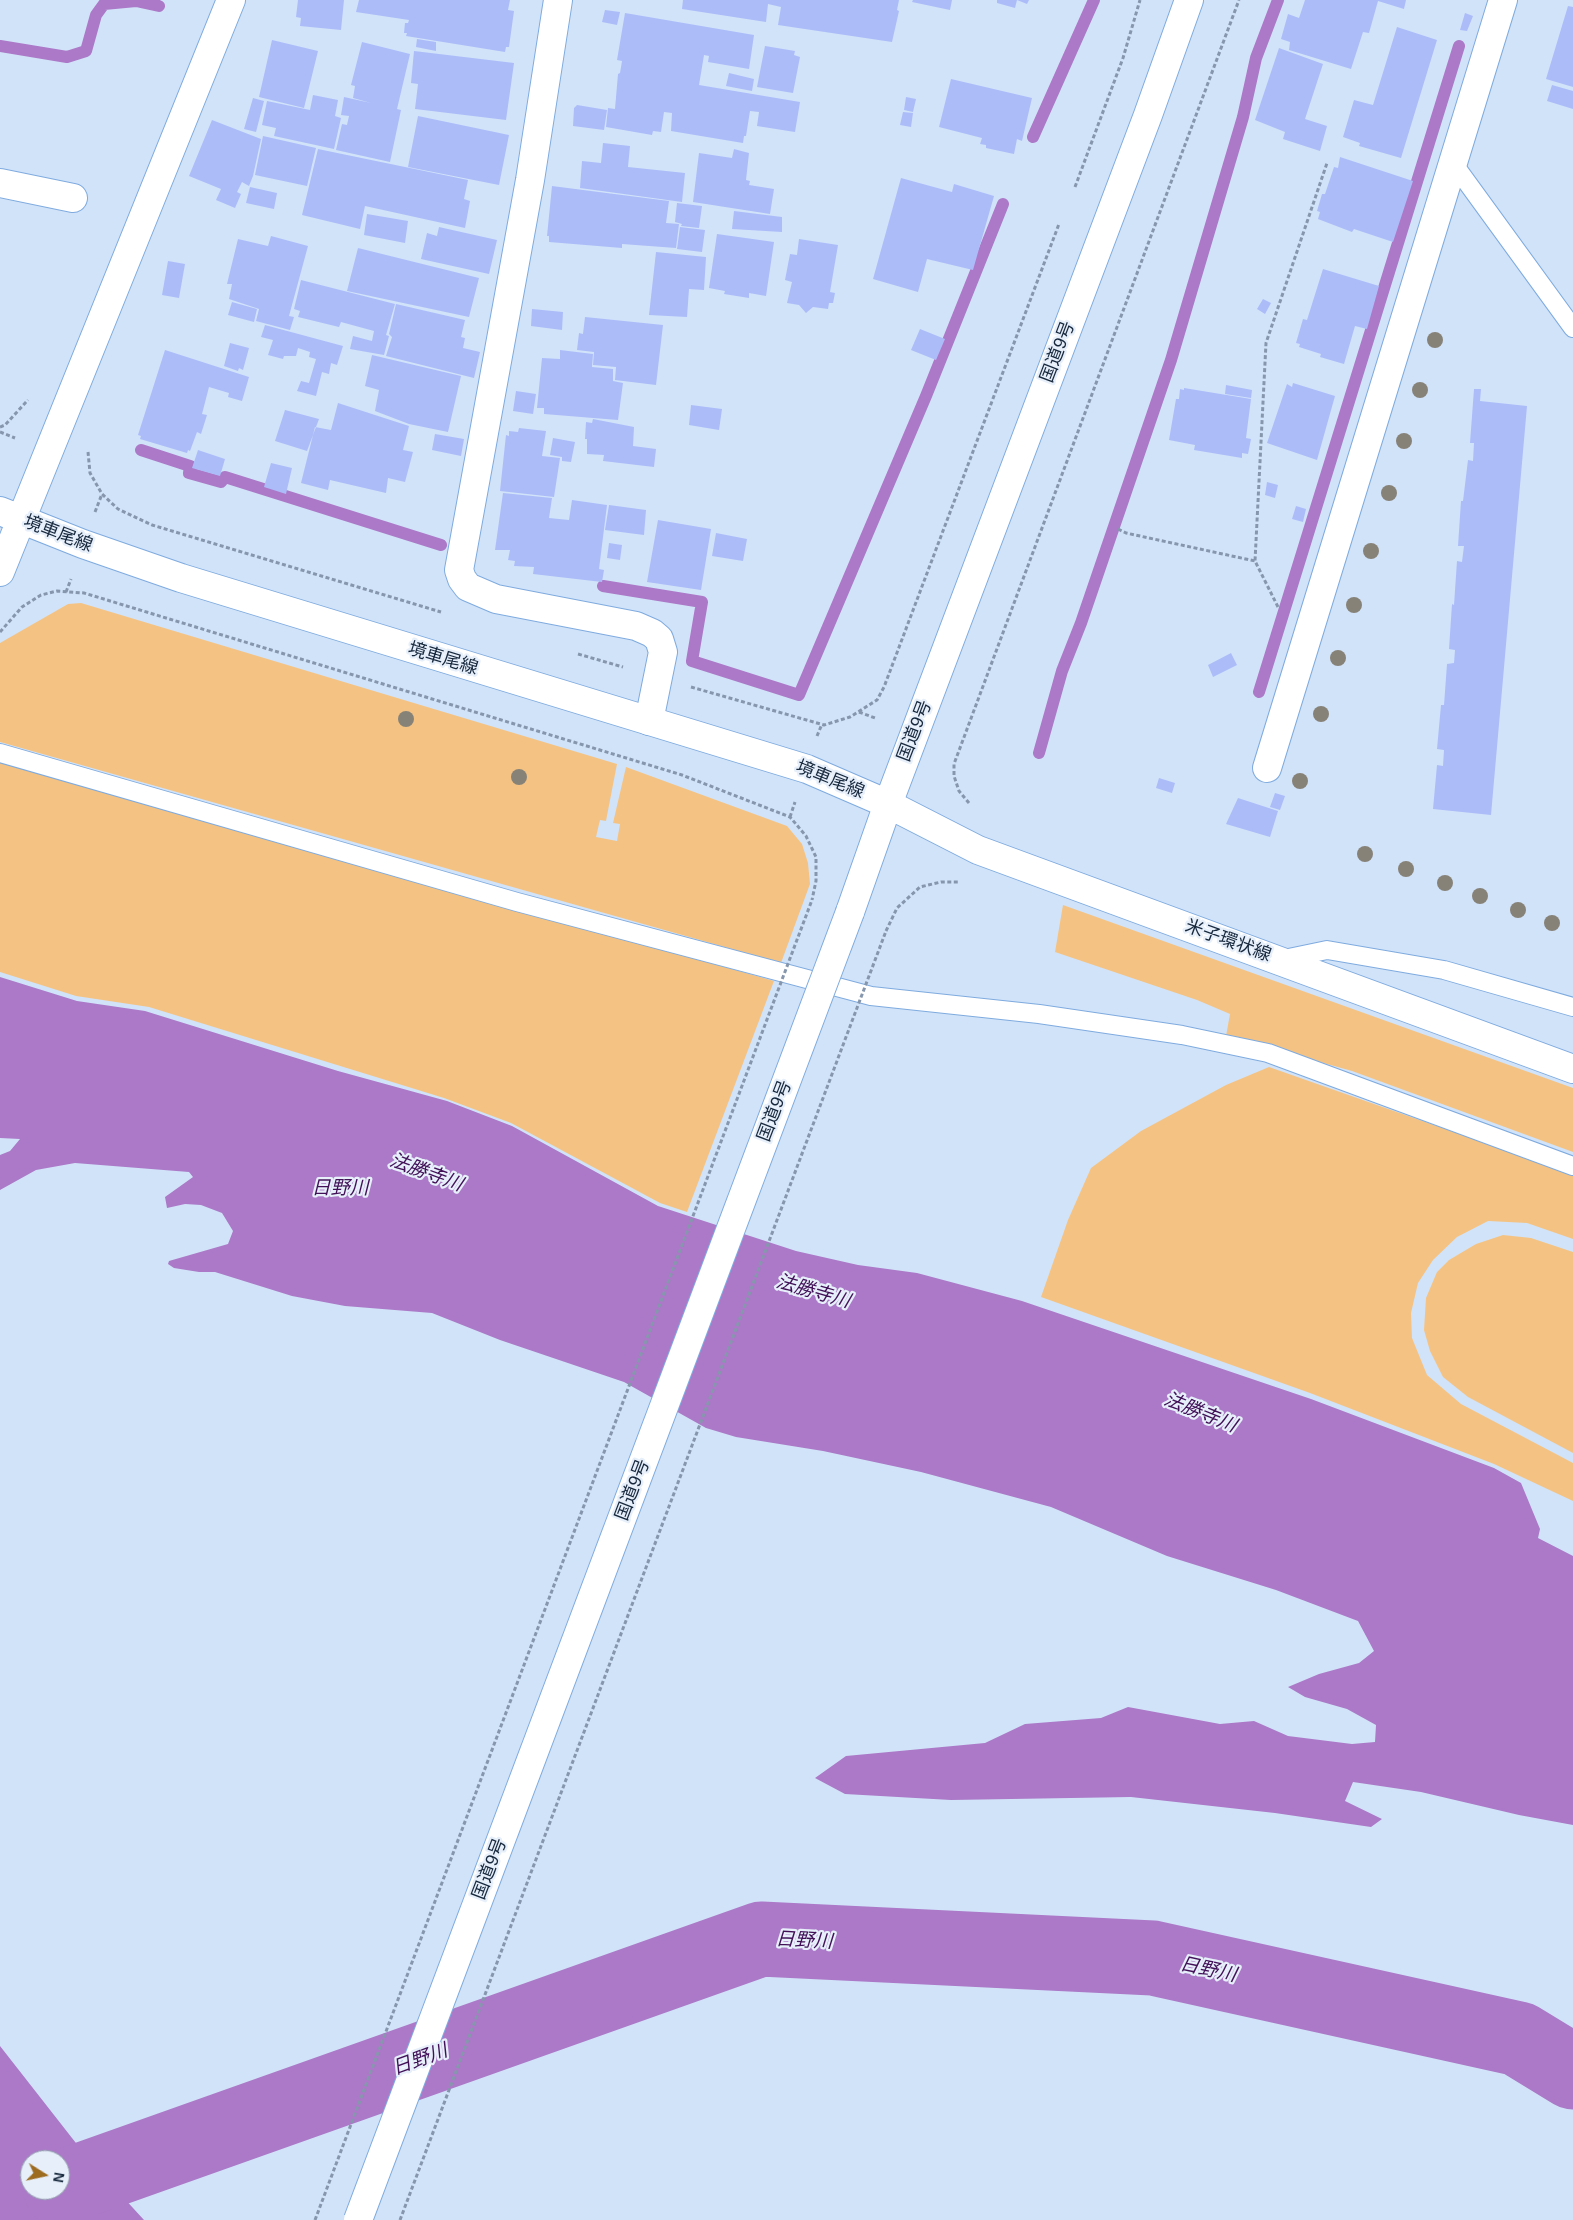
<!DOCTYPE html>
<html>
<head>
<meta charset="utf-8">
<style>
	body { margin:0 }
	#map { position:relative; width:1573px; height:2220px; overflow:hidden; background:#d1e3f9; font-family:Helvetica,sans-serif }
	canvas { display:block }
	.north { position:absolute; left:20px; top:2150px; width:50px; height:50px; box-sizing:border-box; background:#e6effa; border:1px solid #939fae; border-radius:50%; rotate:100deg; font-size:14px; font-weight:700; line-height:20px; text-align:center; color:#17283d }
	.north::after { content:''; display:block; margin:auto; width:18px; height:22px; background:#9e6c21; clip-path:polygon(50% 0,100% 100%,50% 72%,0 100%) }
</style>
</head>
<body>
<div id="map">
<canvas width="1573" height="2220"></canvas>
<div class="north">N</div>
</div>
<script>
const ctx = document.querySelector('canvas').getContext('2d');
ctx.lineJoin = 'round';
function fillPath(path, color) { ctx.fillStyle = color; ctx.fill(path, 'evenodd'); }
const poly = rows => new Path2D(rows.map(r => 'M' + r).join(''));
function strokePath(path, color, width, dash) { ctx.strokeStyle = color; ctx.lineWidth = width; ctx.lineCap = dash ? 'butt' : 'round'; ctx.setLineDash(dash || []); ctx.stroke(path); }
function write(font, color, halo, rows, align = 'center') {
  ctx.font = font + ' Helvetica,"Noto Sans JP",sans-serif'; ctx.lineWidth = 4.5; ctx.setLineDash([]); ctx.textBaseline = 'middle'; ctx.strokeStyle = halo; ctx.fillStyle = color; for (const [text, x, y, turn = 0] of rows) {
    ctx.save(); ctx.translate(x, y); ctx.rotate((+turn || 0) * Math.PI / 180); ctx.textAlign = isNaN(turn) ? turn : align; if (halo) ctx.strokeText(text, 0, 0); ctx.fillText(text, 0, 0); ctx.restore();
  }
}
const green = poly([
	[81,603,617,764,606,821,600,820,596,837,617,841,620,824,613,823,626,767,787,826,802,844,808,863,810,884,781,963,0,742,0,643,68,604],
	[0,761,774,981,687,1212,660,1203,511,1123,444,1098,149,1007,76,996,0,972],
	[1063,905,1573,1088,1573,1152,1352,1071,1226,1036,1230,1014,1197,1000,1055,952],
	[1269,1067,1573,1174,1573,1239,1527,1223,1488,1221,1457,1237,1433,1260,1418,1283,1411,1313,1412,1338,1427,1375,1461,1404,1573,1463,1573,1501,1494,1464,1310,1393,1041,1297,1068,1220,1091,1168,1141,1131,1226,1085],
	[1503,1235,1531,1238,1573,1252,1573,1453,1468,1397,1443,1377,1430,1351,1424,1330,1426,1298,1437,1272,1449,1260,1476,1244]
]);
const water = poly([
	[0,977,77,1001,145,1011,338,1071,447,1101,512,1126,658,1206,796,1251,858,1265,917,1273,1022,1301,1311,1399,1494,1468,1521,1483,1540,1529,1538,1538,1573,1556,1573,1825,1519,1815,1421,1792,1353,1782,1345,1801,1382,1819,1371,1827,1275,1813,1131,1797,951,1800,845,1794,815,1778,846,1756,985,1743,1025,1724,1101,1718,1128,1707,1220,1724,1254,1721,1288,1736,1352,1744,1375,1742,1376,1725,1347,1709,1305,1697,1288,1687,1319,1674,1359,1663,1374,1651,1358,1621,1276,1590,1167,1556,1051,1507,921,1472,823,1451,736,1437,706,1428,624,1382,500,1340,432,1313,345,1306,292,1296,215,1272,199,1272,174,1268,168,1264,169,1261,228,1244,233,1231,222,1213,201,1205,185,1204,167,1208,165,1197,193,1177,189,1172,75,1163,36,1170,0,1190,0,1155,10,1151,20,1139,0,1138],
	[0,2046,90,2161,144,2220,0,2220],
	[30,2160,60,2160,60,2190,30,2190]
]);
const stream = poly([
	[0,46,67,57,86,51,96,15,104,4,136,1,159,6],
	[1033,137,1094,0],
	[141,450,190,466,189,473,221,482,225,477,441,545],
	[603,586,702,602,692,661,799,695,926,396,1003,204],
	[1259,692,1459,46],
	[1039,753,1062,671,1081,623,1171,360,1243,117,1256,58,1278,0]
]);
const river = poly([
	[60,2188,761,1939,1153,1958,1519,2039,1573,2072]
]);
const building = poly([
	[298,0,344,0,341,30,300,26,301,18,296,17],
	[359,0,510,0,508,10,514,11,509,47,506,47,505,52,406,36,407,33,404,33,405,23,408,23,409,20,356,12],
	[683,0,899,0,897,10,899,11,892,42,778,25,781,7,768,4,766,22,682,9],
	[913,0,952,0,950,10,912,2],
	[997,0,1029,0,1027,4,1017,0,1015,8,997,3],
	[1305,0,1406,0,1404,9,1378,1,1369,33,1363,32,1351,69,1289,50,1290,42,1281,39,1288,14,1299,18],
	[1568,6,1573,7,1573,87,1546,79],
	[605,10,620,12,617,25,602,22],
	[625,13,754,35,749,69,708,62,709,56,704,55,699,85,800,102,795,132,757,126,759,112,750,111,746,136,744,136,743,143,671,131,672,113,664,112,661,132,653,131,652,135,606,127,608,108,615,109,618,74,620,73,622,61,617,60],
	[1465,13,1473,16,1467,31,1460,30],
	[1397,27,1437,40,1401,158,1359,146,1360,143,1343,137,1354,100,1373,105],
	[417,39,436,42,436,51,416,47],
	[272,40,318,51,304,108,259,97],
	[362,42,410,54,397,109,401,110,390,162,336,150,342,124,347,125,349,116,341,115,344,97,371,103,353,98,355,86,351,85],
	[765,46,795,51,794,55,800,57,793,93,757,87],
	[1279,48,1323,64,1305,119,1327,126,1320,151,1283,139,1285,132,1255,120],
	[414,51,514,63,506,120,415,109,418,84,411,83],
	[729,73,754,79,752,91,726,86],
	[951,79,1032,98,1022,141,1017,139,1014,154,986,148,986,145,980,144,982,138,939,127],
	[1552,85,1573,91,1573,109,1547,101],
	[313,95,338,100,335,116,341,118,334,149,274,136,276,128,262,125,267,101,310,110],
	[906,97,916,99,913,112,904,110],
	[253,98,264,101,256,132,244,129],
	[577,105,607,110,604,130,573,126,574,108],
	[903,112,913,113,911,127,900,125],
	[418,116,509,135,499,185,408,167],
	[212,120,261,139,253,176,249,186,242,182,237,192,241,194,235,208,216,200,221,189,189,176],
	[263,136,316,148,307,186,255,175],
	[603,143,630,146,628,167,685,173,682,202,580,188,582,161,601,163],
	[318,149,468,180,464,199,470,201,465,228,365,206,360,229,302,215],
	[734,149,749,153,746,180,750,181,749,185,774,189,770,214,693,202,699,153,732,158],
	[1340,157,1413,181,1393,242,1354,229,1352,232,1318,219,1320,212,1317,211,1322,194,1325,194,1334,167,1338,168],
	[901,178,952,192,954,184,994,196,973,270,927,259,918,292,873,279],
	[552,186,669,201,666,223,679,224,676,248,622,244,622,248,549,242,549,236,547,236],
	[250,187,277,193,274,209,246,203],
	[677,203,702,206,699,228,681,226,682,224,675,222],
	[734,211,782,217,782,232,732,229],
	[367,214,408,221,405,243,364,235],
	[439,227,497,240,489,274,421,259,427,233,437,236],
	[680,227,705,230,702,252,677,249],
	[717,234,774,242,766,296,749,293,749,298,724,294,725,291,709,288],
	[271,236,308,246,289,316,294,317,290,330,256,321,259,309,229,299,232,284,227,284,238,239,268,246],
	[799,239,838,245,830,292,835,293,833,303,829,303,828,309,813,307,806,313,799,305,787,303,792,282,785,280,790,254,797,255],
	[358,248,479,278,469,317,347,291],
	[656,252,706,257,704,290,689,289,687,317,649,315],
	[168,261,185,264,179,298,162,295],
	[1323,269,1379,286,1367,329,1355,326,1344,364,1320,357,1321,354,1299,347,1300,344,1296,343,1303,319,1307,320],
	[301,280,395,304,386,335,389,336,384,355,350,349,353,336,372,341,374,331,341,322,339,327,298,317,300,311,294,309],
	[1263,299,1271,303,1265,314,1257,309],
	[232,302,257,309,254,322,228,315],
	[396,304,465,320,461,337,465,338,463,348,480,352,474,378,386,356,392,337,389,334],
	[532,309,563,312,562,330,531,326],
	[585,317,663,325,656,385,615,380,616,367,593,365,594,352,577,350,579,333,583,334],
	[265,325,343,346,337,365,331,363,329,374,322,372,316,396,297,391,301,381,309,383,316,359,309,357,310,352,298,348,296,356,284,356,283,359,268,355,273,340,261,337],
	[920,329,945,339,936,360,911,350],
	[230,343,249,348,243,370,239,368,238,371,224,366],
	[165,350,249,377,242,401,228,397,229,393,209,387,202,414,207,415,201,434,197,432,190,451,188,450,187,453,140,439,141,436,138,435],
	[560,350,593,354,592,367,613,369,613,381,623,383,618,420,544,414,544,408,537,408,542,358,560,359],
	[372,355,461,376,448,432,409,424,375,411,379,390,365,386],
	[1293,383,1335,396,1317,460,1267,443,1287,384,1292,387],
	[1226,385,1252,390,1251,398,1225,394],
	[1184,388,1251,399,1246,438,1251,439,1248,454,1242,453,1242,458,1194,450,1195,445,1169,440,1176,399,1179,399,1180,389,1184,390],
	[1474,389,1481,389,1480,401,1527,406,1491,815,1433,809,1437,765,1443,766,1444,750,1437,749,1441,705,1444,705,1447,664,1454,663,1455,650,1449,649,1452,604,1454,605,1457,561,1462,562,1464,546,1458,546,1461,501,1463,501,1468,460,1473,461,1474,443,1470,443],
	[516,391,536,394,533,414,513,411],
	[338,403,409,426,403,450,413,452,405,482,388,478,386,493,330,480,328,490,301,483,315,427,331,430],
	[691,405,722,409,719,430,689,425],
	[285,410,319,419,307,451,275,441],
	[593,419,634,427,633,446,656,449,654,467,603,461,604,455,587,454,587,439,585,439,586,422,592,423],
	[519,428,546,431,542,456,560,458,554,497,500,491,506,435,509,436,509,431,518,432],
	[435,434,464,439,461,456,432,450],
	[553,438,575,442,571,462,562,461,562,457,550,455],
	[198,450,225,459,220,476,192,468],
	[271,463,292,468,286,494,264,487],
	[1267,482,1278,485,1275,498,1265,495],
	[503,493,552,498,549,518,569,520,572,500,607,505,599,569,604,570,602,582,533,574,534,567,514,566,515,561,508,560,510,550,495,550],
	[609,505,646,510,644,535,605,530],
	[1296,506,1306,509,1303,522,1292,519],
	[658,520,711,529,701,590,647,582],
	[716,533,747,539,743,561,712,556],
	[609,543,622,545,620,560,607,558],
	[1231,653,1237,665,1213,677,1208,665],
	[1159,778,1175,783,1172,793,1156,788],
	[1275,793,1285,796,1280,810,1270,807],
	[1238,798,1278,811,1270,837,1226,824]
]);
const path = poly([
	[1075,187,1123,58,1140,0],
	[0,427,5,425,28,400],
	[0,432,15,438],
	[88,452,90,473,102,494,118,509,152,525,441,612],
	[95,512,102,494],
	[1118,529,1126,533,1255,561],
	[66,592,71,579],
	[1278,607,1255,561,1266,343,1327,163],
	[0,632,22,607,41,595,57,591,84,593,682,775,790,817,806,836,816,857,816,881,812,900],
	[578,654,623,667],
	[691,687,824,725,850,717,877,700,884,687,1059,224],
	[859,712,875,718],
	[817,736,822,724],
	[969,803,959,791,954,776,954,764,1239,0],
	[790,817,795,802],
	[886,931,897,908,920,887,941,882,959,882]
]);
const lane = poly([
	[1453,163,1573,328],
	[0,753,517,902,871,996,1039,1014,1182,1035,1268,1053,1573,1166],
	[1279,960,1327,950,1444,970,1573,1007]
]);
const street = poly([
	[558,0,530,180,459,570,462,579,468,587,496,599,636,626,652,633,659,639,663,652,649,721],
	[0,183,73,198],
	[0,572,21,520],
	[1267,768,1503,0]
]);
const secondary = poly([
	[0,511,83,544,181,578,807,769,888,804,978,850,1573,1069],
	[21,520,231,0]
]);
const highway = poly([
	[850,912,888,804,1148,115,1189,0]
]);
const pathBridge = poly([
	[315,2220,812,900],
	[400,2220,886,931]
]);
const highwayBridge = poly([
	[358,2220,850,912]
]);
const trees = [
	[1435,340],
	[1420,390],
	[1404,441],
	[1389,493],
	[1371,551],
	[1354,605],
	[1338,658],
	[1321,714],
	[406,719],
	[519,777],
	[1300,781],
	[1365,854],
	[1406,869],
	[1445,883],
	[1480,896],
	[1518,910],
	[1552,923]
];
const streetNames = [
	["国道9号",1058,352,-69],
	["境車尾線",58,534,21],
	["境車尾線",443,659,17],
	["国道9号",915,731,-69],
	["境車尾線",830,780,22],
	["米子環状線",1228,941,20],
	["国道9号",775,1111,-69],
	["国道9号",633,1490,-69],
	["国道9号",490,1869,-69]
];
const waterNames = [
	["法勝寺川",426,1173,20],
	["日野川",340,1189],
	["法勝寺川",813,1292,16],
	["法勝寺川",1200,1413,22],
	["日野川",804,1941,3],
	["日野川",1208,1970,12],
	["日野川",420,2060,-20]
];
fillPath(green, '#f4c383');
fillPath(water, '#ab79c7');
strokePath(stream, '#ab79c7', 12);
strokePath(river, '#ab79c7', 75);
fillPath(building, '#acbcf9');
strokePath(lane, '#7fabdf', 20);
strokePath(street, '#7fabdf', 30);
strokePath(secondary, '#7fabdf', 30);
strokePath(highway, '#7fabdf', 30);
strokePath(path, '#8697ad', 3, [4, 2.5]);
strokePath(lane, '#fff', 18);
strokePath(street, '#fff', 28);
strokePath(secondary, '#fff', 28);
strokePath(highway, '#fff', 28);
strokePath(highwayBridge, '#7fabdf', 30, []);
strokePath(pathBridge, '#8697ad', 3, [4, 2.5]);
strokePath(highwayBridge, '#fff', 28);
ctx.fillStyle = '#878278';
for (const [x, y] of trees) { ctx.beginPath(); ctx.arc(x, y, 8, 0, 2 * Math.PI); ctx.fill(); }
write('18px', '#17283d', '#e6effa', streetNames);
write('italic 19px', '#411057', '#e6effa', waterNames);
</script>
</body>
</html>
